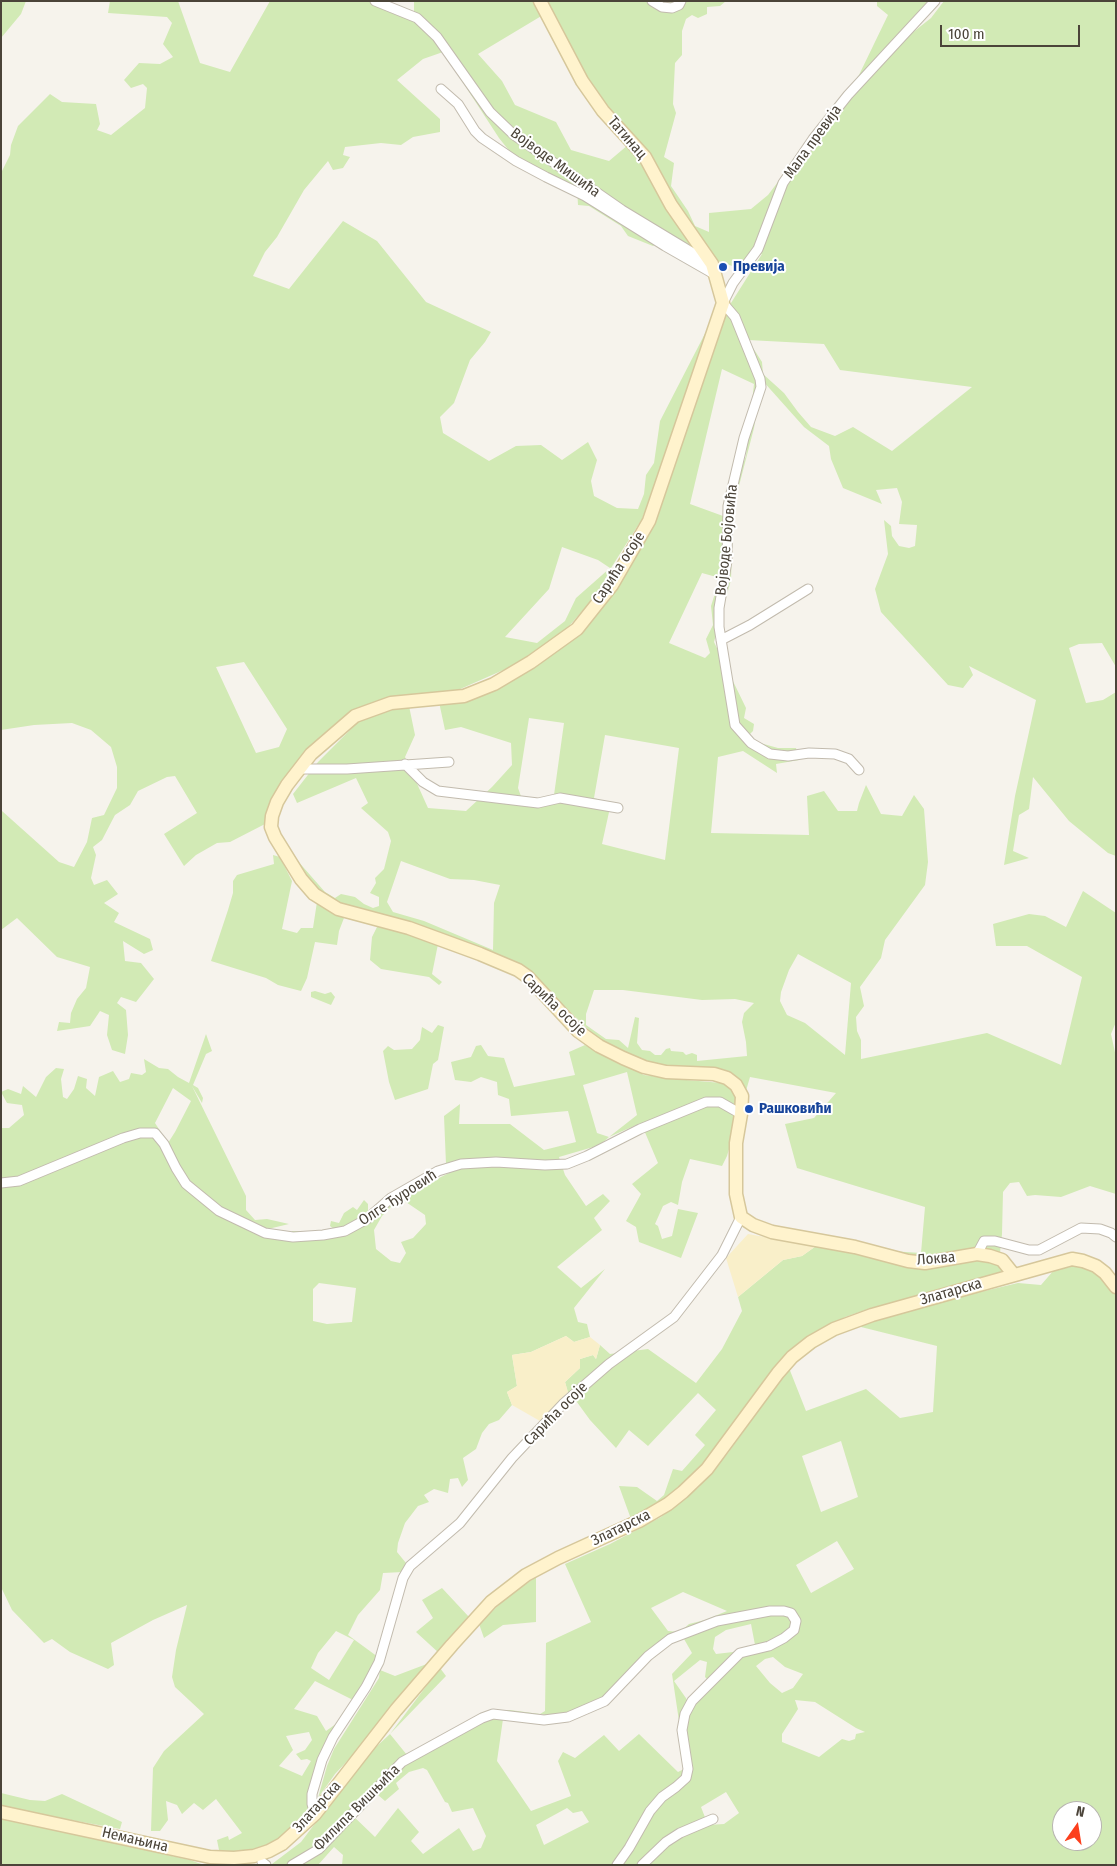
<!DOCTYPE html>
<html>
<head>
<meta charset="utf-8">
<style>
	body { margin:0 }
	#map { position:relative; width:1117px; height:1866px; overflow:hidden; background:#f6f3ec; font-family:"Fira Sans Condensed",sans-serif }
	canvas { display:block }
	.frame { position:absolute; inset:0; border:2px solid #4b4439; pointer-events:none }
	.north { position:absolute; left:1052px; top:1801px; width:50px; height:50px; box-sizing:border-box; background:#fff; border:1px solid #b7b4b0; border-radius:50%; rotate:13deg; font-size:14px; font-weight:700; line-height:20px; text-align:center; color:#4b4439 }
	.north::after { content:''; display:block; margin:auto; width:18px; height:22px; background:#fc3f1d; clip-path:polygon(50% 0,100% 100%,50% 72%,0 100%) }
	.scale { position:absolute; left:940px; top:25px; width:140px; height:22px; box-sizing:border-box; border:2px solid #4b4439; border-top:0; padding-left:6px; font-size:15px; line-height:18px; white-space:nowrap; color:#4b4439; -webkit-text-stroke:4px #fff; paint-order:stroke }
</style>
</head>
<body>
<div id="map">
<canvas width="1117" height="1866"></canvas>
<div class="frame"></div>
<div class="north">N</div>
<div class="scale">100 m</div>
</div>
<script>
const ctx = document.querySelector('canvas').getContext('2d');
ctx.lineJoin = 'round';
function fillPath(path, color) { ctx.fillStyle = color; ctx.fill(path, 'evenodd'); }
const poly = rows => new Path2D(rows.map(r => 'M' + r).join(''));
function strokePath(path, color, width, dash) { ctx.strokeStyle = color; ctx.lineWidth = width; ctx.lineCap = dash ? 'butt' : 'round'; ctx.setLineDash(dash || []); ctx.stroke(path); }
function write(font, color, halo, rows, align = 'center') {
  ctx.font = font + ' "Fira Sans Condensed",sans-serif'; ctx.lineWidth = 4; ctx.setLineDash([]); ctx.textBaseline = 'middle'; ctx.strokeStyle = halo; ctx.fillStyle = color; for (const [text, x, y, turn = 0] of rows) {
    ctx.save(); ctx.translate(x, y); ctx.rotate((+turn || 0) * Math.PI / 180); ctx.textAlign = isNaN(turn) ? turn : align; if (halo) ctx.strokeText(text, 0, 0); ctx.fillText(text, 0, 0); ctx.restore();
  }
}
const green = poly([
	[1,1,26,1,21,14,1,38],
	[110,1,178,1,200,63,230,72,270,1,384,1,414,12,414,1,726,1,720,6,707,7,707,14,698,18,692,15,686,19,682,31,682,55,675,63,673,104,676,113,664,157,674,163,671,186,688,211,695,226,709,232,709,213,751,209,768,195,859,75,888,15,877,6,877,1,928,1,863,72,931,18,944,1,1116,1,1116,667,1102,643,1079,644,1069,648,1086,703,1103,700,1116,692,1116,856,1108,853,1069,821,1033,777,1029,809,1019,815,1013,851,1029,858,1004,865,1015,796,1036,700,969,666,973,675,963,688,948,685,881,612,875,589,888,554,884,520,891,526,892,536,899,546,909,548,915,546,917,525,899,524,902,502,897,488,876,490,882,504,843,488,831,459,829,446,804,427,762,380,754,428,733,509,731,580,714,642,746,708,744,718,754,724,753,731,749,735,760,743,778,748,796,748,799,760,776,764,777,773,743,751,718,757,711,833,809,835,807,796,824,791,838,811,857,811,859,803,866,785,881,814,902,816,914,795,924,809,928,862,925,885,885,940,881,958,860,987,864,1006,856,1017,857,1031,861,1040,861,1059,987,1033,1061,1065,1082,977,1027,946,996,946,993,924,1029,914,1045,916,1066,927,1083,891,1116,913,1116,1022,1111,1034,1116,1057,1116,1194,1090,1186,1061,1197,1035,1195,1027,1196,1019,1182,1010,1183,1003,1192,1002,1234,999,1262,1002,1268,999,1276,871,1308,845,1317,819,1332,704,1466,675,1493,631,1519,619,1486,637,1487,657,1501,664,1495,673,1469,682,1471,705,1445,695,1435,716,1410,698,1393,648,1446,629,1430,616,1448,590,1420,574,1398,540,1421,568,1393,565,1382,580,1368,580,1359,593,1355,596,1359,600,1345,610,1354,648,1349,696,1383,722,1349,742,1311,738,1297,783,1260,802,1256,816,1246,921,1253,925,1207,797,1168,785,1124,814,1118,836,1093,750,1077,727,1156,722,1166,690,1159,682,1182,678,1205,671,1202,663,1206,655,1224,658,1226,662,1239,672,1236,678,1209,698,1213,681,1258,639,1242,636,1227,626,1221,641,1194,632,1184,658,1163,641,1123,609,1137,600,1145,559,1157,565,1175,586,1206,603,1194,610,1201,594,1218,602,1230,557,1267,581,1288,605,1269,574,1308,578,1322,587,1324,590,1337,574,1342,566,1336,531,1352,512,1355,517,1386,507,1392,512,1405,499,1420,489,1424,482,1433,476,1449,463,1458,468,1480,462,1487,458,1478,450,1479,448,1493,434,1489,424,1495,429,1502,418,1506,405,1523,398,1543,397,1552,406,1563,403,1572,383,1573,380,1590,358,1615,348,1635,378,1657,361,1697,351,1699,315,1681,294,1709,317,1716,326,1731,340,1721,321,1763,308,1811,296,1825,280,1839,247,1853,231,1853,219,1850,217,1840,228,1836,229,1840,242,1833,216,1799,203,1810,194,1803,182,1814,177,1805,166,1801,168,1820,160,1831,151,1831,153,1768,164,1751,204,1714,175,1687,172,1677,176,1650,187,1605,153,1620,111,1643,114,1665,108,1669,70,1652,52,1639,44,1643,12,1610,1,1587,1,1128,9,1128,24,1115,22,1105,7,1103,1,1092,8,1089,21,1094,23,1086,36,1097,46,1077,56,1068,64,1069,61,1079,63,1097,67,1099,74,1089,78,1076,87,1079,86,1088,95,1096,99,1077,113,1071,120,1082,129,1079,131,1073,142,1075,146,1072,144,1059,159,1068,168,1069,178,1077,189,1083,206,1034,212,1051,206,1054,193,1085,198,1088,203,1098,202,1103,192,1086,246,1196,246,1210,255,1220,267,1219,289,1224,268,1229,272,1238,287,1241,292,1231,303,1231,311,1239,335,1238,342,1235,330,1226,331,1221,339,1223,344,1213,353,1207,357,1210,364,1200,368,1204,368,1215,415,1179,435,1180,453,1171,468,1160,446,1164,444,1116,460,1104,459,1124,510,1124,544,1150,576,1142,568,1111,511,1116,509,1099,498,1095,497,1082,481,1077,471,1082,455,1080,451,1062,471,1057,476,1046,481,1045,488,1056,504,1058,514,1087,575,1075,569,1052,585,1045,644,1075,675,1079,722,1083,731,1075,660,1068,603,1044,548,990,537,977,506,959,340,906,323,897,298,866,289,851,325,892,335,898,341,894,355,897,364,904,373,908,379,906,379,897,370,893,376,883,375,878,384,869,391,841,388,832,361,808,368,803,356,778,297,803,293,794,318,762,366,714,380,709,409,706,415,735,405,757,428,808,466,811,492,787,512,765,511,743,461,727,445,730,439,702,467,699,571,636,650,530,649,501,642,519,611,568,598,593,563,633,517,664,458,690,403,697,346,717,265,824,230,842,217,843,196,855,184,866,164,834,197,813,175,776,167,777,138,791,130,805,115,815,102,840,93,847,96,855,91,878,94,885,107,880,118,894,104,903,119,913,114,922,150,939,153,950,144,954,123,941,125,961,141,963,154,979,136,1002,121,997,117,1003,126,1010,128,1035,125,1054,112,1050,107,1035,109,1015,100,1011,90,1026,57,1031,59,1022,70,1023,71,1013,77,999,86,988,90,967,57,957,17,918,1,930,1,799,2,811,59,862,74,867,87,842,92,818,104,815,117,788,117,767,111,747,91,730,72,723,34,725,1,730,1,173,10,155,11,145,18,126,50,94,62,102,96,104,100,124,97,130,111,135,145,108,147,88,143,84,131,88,124,80,139,63,160,64,173,57,163,44,172,23,167,17,108,13],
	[543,15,628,145,609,161,571,150,556,122,515,105,502,81,478,54],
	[443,52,499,138,511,153,545,173,577,188,578,205,589,206,621,226,628,236,653,246,656,244,715,260,735,267,762,254,731,303,714,316,660,421,654,463,646,475,644,494,638,509,617,508,594,496,591,481,597,460,588,442,562,460,541,445,516,446,489,461,443,433,440,417,454,403,470,360,485,342,491,332,426,302,377,241,343,221,289,289,253,276,265,252,277,237,304,190,328,161,333,170,343,168,350,157,343,155,345,147,381,143,401,145,413,137,440,132,440,119,397,80,423,59],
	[748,340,824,344,840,370,972,387,892,451,853,427,835,436,811,427,798,412,784,393,763,374,762,362],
	[722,369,754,384,746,456,723,516,690,504],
	[562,547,598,560,610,568,576,598,565,621,537,643,505,637,549,589],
	[702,573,720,578,711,606,713,625,706,639,710,653,705,658,669,643],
	[244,662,287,729,279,747,256,753,216,667],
	[529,718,564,723,554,795,538,800,522,799,518,788],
	[605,735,679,748,665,860,602,844,611,803,594,798],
	[401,861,450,879,474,880,500,885,494,903,493,950,424,921,393,912,387,902],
	[798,954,851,983,845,1055,805,1023,787,1015,780,1001,781,992,789,970],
	[594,990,623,990,702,1000,735,999,754,1003,744,1013,742,1022,746,1042,747,1056,697,1061,697,1055,692,1053,686,1055,683,1052,671,1051,670,1048,666,1049,661,1055,655,1055,650,1051,642,1050,637,1043,639,1018,635,1017,628,1048,619,1040,606,1039,586,1025,586,1014],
	[627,1072,637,1115,609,1137,597,1133,583,1085],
	[173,1088,191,1101,175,1132,168,1143,155,1123],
	[400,1198,425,1215,426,1224,413,1238,401,1242,406,1253,400,1263,391,1261,376,1249,374,1230,382,1216],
	[319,1283,356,1288,352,1322,327,1324,313,1321,313,1289],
	[336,1631,354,1640,329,1680,311,1668,318,1653],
	[309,1732,312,1740,305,1750,296,1754,301,1760,307,1759,311,1761,302,1776,279,1766,293,1750,286,1736],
	[273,855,280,857,292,881,282,929,297,933,301,928,313,928,317,902,344,918,339,931,337,945,315,942,307,978,301,991,278,985,266,978,211,961,228,910,233,893,233,881,237,875,274,864],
	[378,925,438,944,432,974,442,982,439,985,429,977,381,969,370,960,372,937],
	[315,991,325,994,331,992,335,997,331,1005,311,997,311,992],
	[438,1025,444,1027,438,1060,433,1064,428,1089,395,1100,389,1082,383,1051,388,1046,394,1050,412,1049,420,1040,422,1027,432,1033],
	[1081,1265,1092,1268,1106,1280,1116,1294,1116,1865,342,1865,343,1855,334,1847,318,1865,272,1864,301,1842,342,1788,376,1747,390,1734,440,1668,446,1676,390,1734,407,1755,491,1711,510,1710,540,1714,545,1711,546,1643,591,1622,565,1564,610,1544,661,1517,698,1488,728,1453,789,1368,806,1411,866,1389,900,1418,933,1412,937,1346,857,1326,916,1307,993,1289,1018,1283,1041,1285,1054,1270],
	[841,1441,858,1497,821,1512,802,1456],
	[837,1541,854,1569,811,1593,796,1565],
	[683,1592,727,1611,705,1620,689,1624,680,1632,668,1631,651,1608],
	[751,1624,755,1645,733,1652,716,1654,713,1649,715,1637,726,1630],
	[680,1632,692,1653,672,1674,686,1768,678,1772,639,1734,619,1751,604,1735,575,1758,563,1752,558,1761,571,1796,531,1811,497,1761,503,1719,541,1714,569,1720,601,1698,620,1679],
	[773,1657,785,1667,803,1674,793,1688,782,1693,770,1683,756,1666,765,1659],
	[700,1660,707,1662,705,1677,709,1681,688,1701,674,1681],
	[795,1700,815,1702,856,1728,865,1732,856,1734,855,1739,849,1741,842,1739,819,1757,782,1742,782,1734,798,1709],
	[423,1768,427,1770,445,1802,448,1803,452,1812,473,1808,486,1836,481,1848,473,1851,459,1828,423,1854,411,1841,419,1832,398,1808,375,1837,349,1812,371,1789,385,1801,399,1789,396,1783,409,1772],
	[726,1792,739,1813,724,1824,708,1825,701,1807],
	[567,1808,573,1813,582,1811,589,1822,544,1845,536,1825],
	[1062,1811,1092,1811,1092,1841,1062,1841],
	[536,1577,536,1622,503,1625,484,1638,479,1624,507,1597],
	[442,1588,469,1617,440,1654,416,1632,433,1618,422,1600],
	[432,1662,378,1728,335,1774,318,1798,327,1766,334,1749,379,1678,380,1670,395,1676],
	[1,1793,30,1800,45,1801,62,1794,122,1822,120,1829,1,1807],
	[1,1818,190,1860,204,1865,1,1865]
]);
const sand = poly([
	[748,1234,816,1246,802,1256,783,1260,738,1297,726,1258],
	[566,1336,574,1342,590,1337,600,1345,596,1359,593,1355,580,1359,580,1368,565,1382,568,1392,540,1421,512,1405,507,1392,517,1386,512,1355,531,1352]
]);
const street = poly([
	[375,1,417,18,437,37,490,112,514,135,622,210,708,262],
	[652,1,662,7,672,8,679,5,681,1],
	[441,89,458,104,475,131,482,138,516,161,546,177,585,196,665,246,714,274],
	[721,640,750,625,808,589],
	[405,764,423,782,438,791,538,803,560,798,618,808],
	[299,769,347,769,449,762],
	[859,770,849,759,835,754,809,753,788,756,770,754,751,743,735,725,719,627,719,608,727,561,728,506,744,438,761,387,760,379,735,317,723,303,733,283,758,249,783,183,813,139,848,95,935,1],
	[1,1183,19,1181,123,1138,140,1133,155,1133,164,1144,176,1168,186,1184,219,1211,265,1233,293,1237,323,1235,345,1231,367,1219,391,1198,438,1171,461,1164,496,1162,545,1165,567,1164,587,1156,640,1129,706,1102,720,1102,741,1114],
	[977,1254,984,1241,995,1241,1029,1250,1039,1250,1081,1228,1100,1229,1111,1233,1116,1237],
	[315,1814,312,1804,312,1794,322,1760,333,1737,366,1687,379,1662,403,1578,410,1566,460,1523,512,1458,563,1404,609,1364,674,1317,722,1255,741,1217],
	[262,1862,266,1865],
	[292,1865,319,1849,402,1762,482,1718,493,1714,544,1720,568,1717,605,1701,648,1656,670,1639,717,1621,770,1611,784,1611,791,1613,796,1621,794,1630,784,1638,769,1646,740,1653,692,1701,685,1714,682,1730,688,1769,686,1778,676,1787,662,1797,650,1811,629,1848,617,1865],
	[642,1865,666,1842,680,1833,713,1819]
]);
const secondary = poly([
	[540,1,582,81,603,111,645,157,671,205,712,264,723,303,649,521,612,585,577,629,531,662,494,684,464,696,391,703,355,716,311,754,287,785,277,802,272,816,271,827,275,837,301,879,314,894,338,909,409,928,480,954,518,970,528,977,578,1031,599,1046,623,1058,644,1067,666,1072,714,1074,727,1078,736,1085,742,1096,741,1114,736,1143,736,1194,741,1217,753,1225,772,1232,855,1247,908,1261,925,1263,977,1254,990,1256,1002,1260,1014,1275],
	[1,1812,210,1857,234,1858,254,1856,269,1851,282,1844,315,1814,396,1710,452,1645,491,1602,526,1575,558,1558,639,1521,668,1504,683,1492,707,1469,778,1373,792,1357,811,1342,834,1329,872,1315,1072,1259,1083,1261,1096,1266,1105,1273,1116,1287]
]);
const markers = [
	[723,267,5,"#1a4fb4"],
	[749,1109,5,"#1a4fb4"]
];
const streetNames = [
	["Татинац",627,138,49],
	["Мала превија",813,142,-54],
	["Војводе Мишића",555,163,36],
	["Војводе Бојовића",727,540,-84],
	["Сарића осоје",619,568,-57],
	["Сарића осоје",554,1005,44],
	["Олге Ђуровић",398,1198,-33],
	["Локва",936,1259,-5],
	["Златарска",951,1292,-16],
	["Сарића осоје",556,1414,-45],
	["Златарска",621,1528,-26],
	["Златарска",317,1807,-48],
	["Филипа Вишњића",357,1808,-45],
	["Немањина",135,1840,13]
];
const transitNames = [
	["Превија",733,267],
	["Рашковићи",759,1109]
];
fillPath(green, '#d2eab5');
fillPath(sand, '#f9efc9');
strokePath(street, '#c2bbae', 11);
strokePath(secondary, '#d6c79b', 15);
strokePath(street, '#fff', 9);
strokePath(secondary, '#fff3cd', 12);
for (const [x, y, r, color] of markers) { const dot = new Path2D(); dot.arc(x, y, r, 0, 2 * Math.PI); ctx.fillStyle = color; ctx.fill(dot); strokePath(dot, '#fff', 2); }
write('15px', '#4b4439', '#fff', streetNames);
write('bold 15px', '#164399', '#fff', transitNames, 'left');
</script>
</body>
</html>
